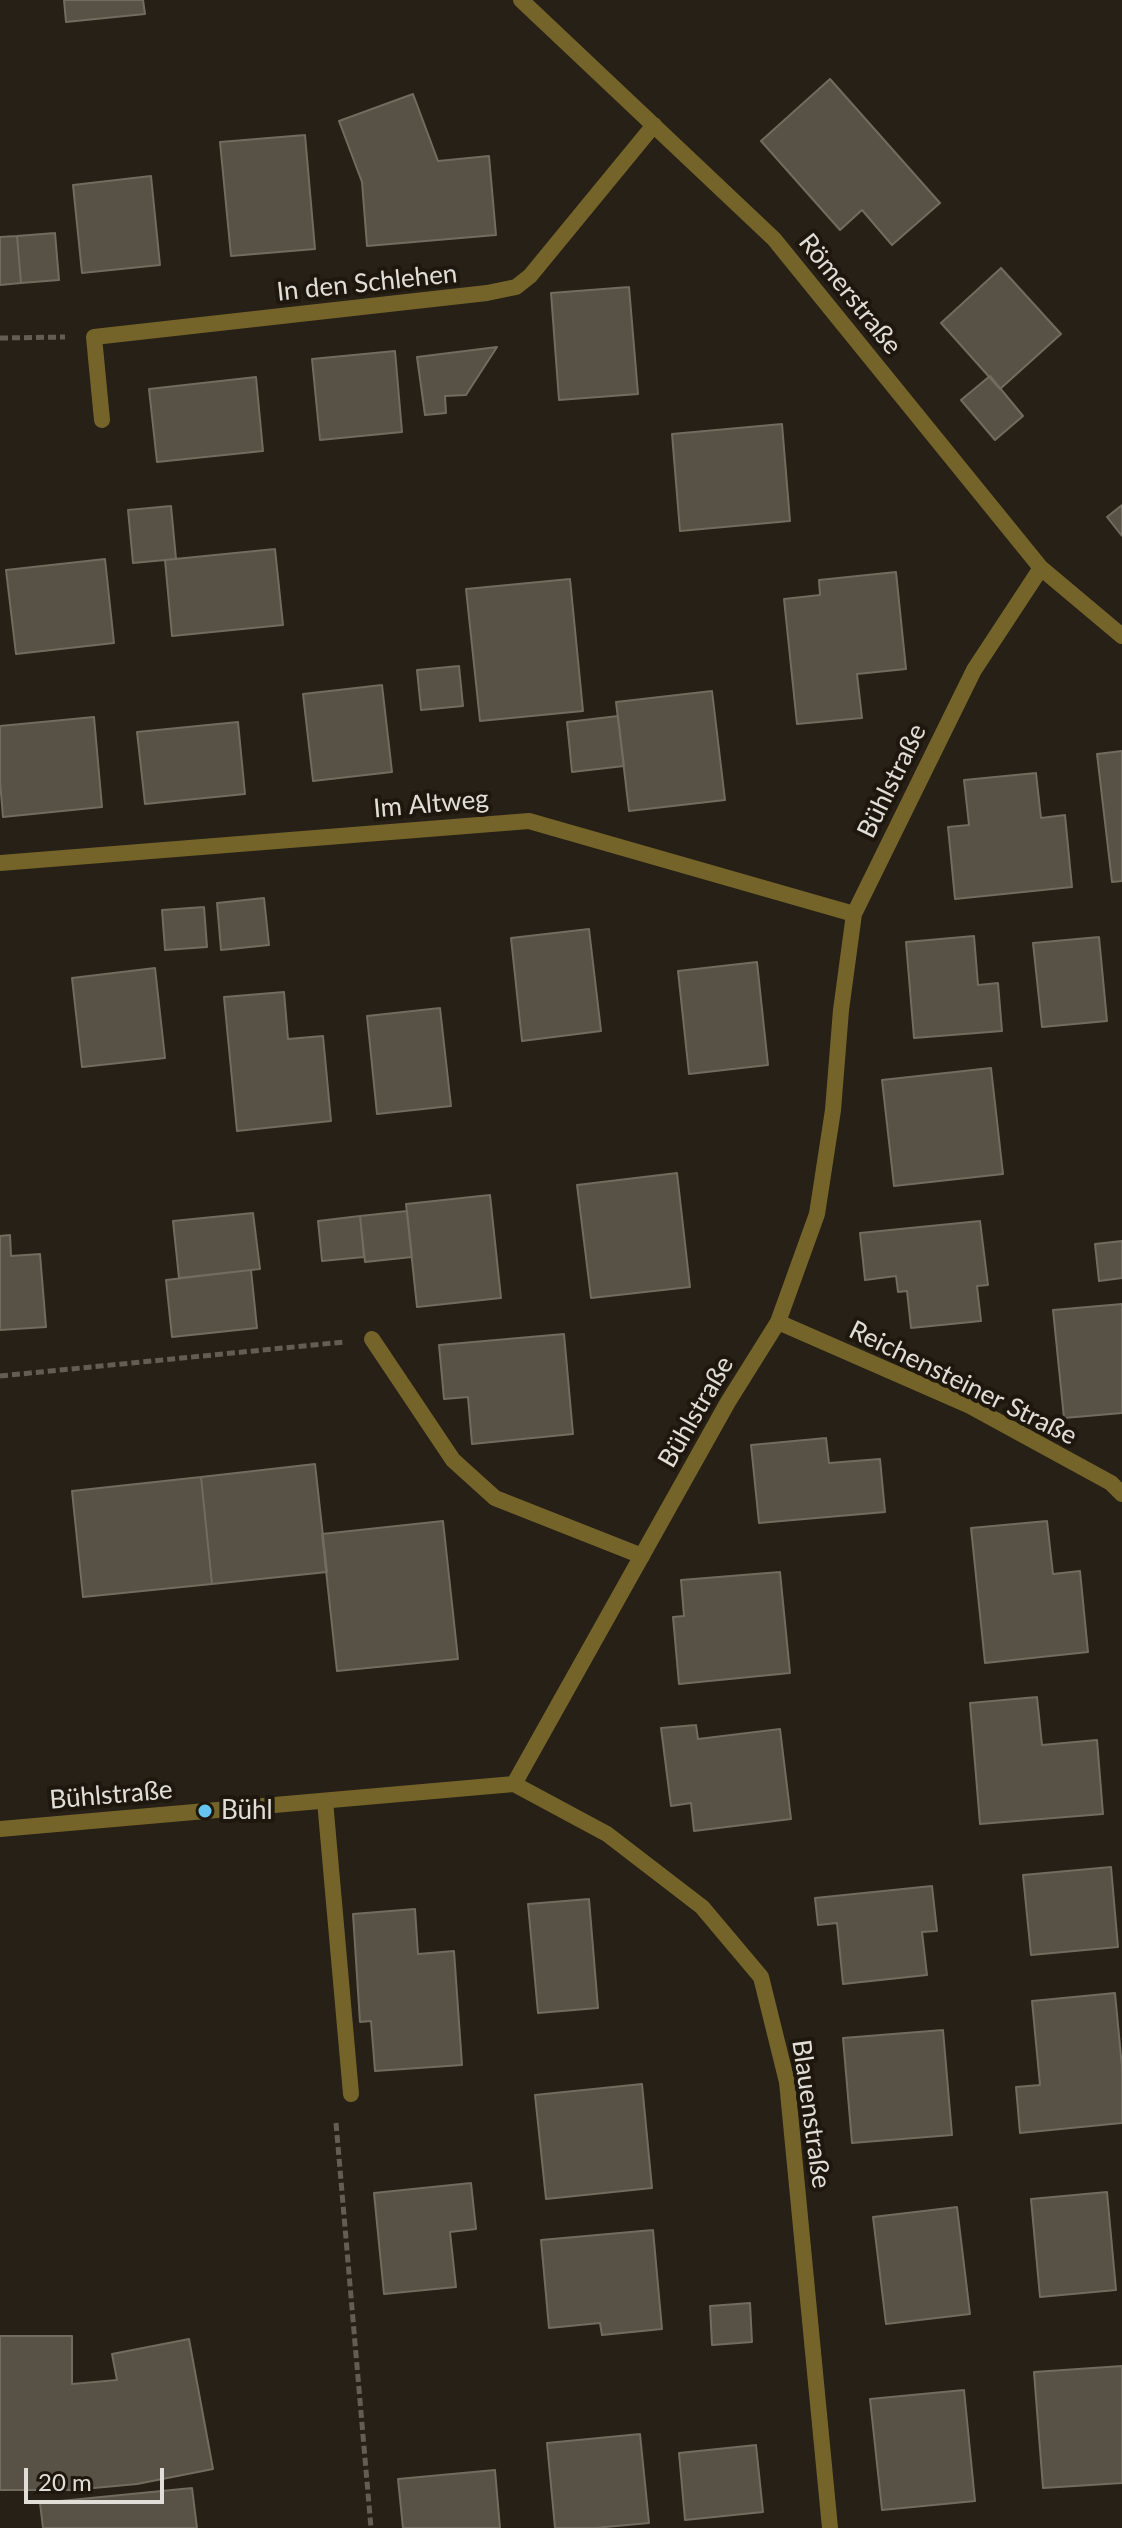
<!DOCTYPE html>
<html>
<head>
<meta charset="utf-8">
<style>
	body { margin:0 }
	#map { position:relative; width:1122px; height:2528px; overflow:hidden; background:#262016; font-family:Lato,sans-serif }
	canvas { display:block }
	.scale { position:absolute; left:24px; top:2468px; width:140px; height:36px; box-sizing:border-box; border:4px solid #e1ddd7; border-top:0; padding-left:10px; font-size:24px; line-height:28px; white-space:nowrap; color:#e1ddd7; -webkit-text-stroke:6px #1d170d; paint-order:stroke }
</style>
</head>
<body>
<div id="map">
<canvas width="1122" height="2528"></canvas>
<div class="scale">20 m</div>
</div>
<script>
const ctx = document.querySelector('canvas').getContext('2d');
ctx.lineJoin = 'round';
function fillPath(path, color) { ctx.fillStyle = color; ctx.fill(path, 'evenodd'); }
const poly = rows => new Path2D(rows.map(r => 'M' + r).join(''));
function strokePath(path, color, width, dash) { ctx.strokeStyle = color; ctx.lineWidth = width; ctx.lineCap = dash ? 'butt' : 'round'; ctx.setLineDash(dash || []); ctx.stroke(path); }
function write(font, color, halo, rows, align = 'center') {
  ctx.font = font + ' Lato,sans-serif'; ctx.lineWidth = 8; ctx.setLineDash([]); ctx.textBaseline = 'middle'; ctx.strokeStyle = halo; ctx.fillStyle = color; for (const [text, x, y, turn = 0] of rows) {
    ctx.save(); ctx.translate(x, y); ctx.rotate((+turn || 0) * Math.PI / 180); ctx.textAlign = isNaN(turn) ? turn : align; if (halo) ctx.strokeText(text, 0, 0); ctx.fillText(text, 0, 0); ctx.restore();
  }
}
const building = poly([
	[64,0,143,0,145,14,66,22,64,0],
	[830,79,940,203,892,245,862,210,840,230,761,141,830,79],
	[413,94,438,161,489,156,496,235,367,246,362,182,339,121,413,94],
	[305,135,315,249,231,256,220,142,305,135],
	[151,176,160,265,82,273,73,185,151,176],
	[55,233,59,280,21,283,17,236,55,233],
	[17,236,21,283,0,285,0,237,17,236],
	[1001,268,1061,334,1000,389,941,323,1001,268],
	[629,287,638,394,559,400,551,293,629,287],
	[497,347,466,395,445,396,446,413,425,415,417,357,497,347],
	[395,351,402,432,320,440,312,359,395,351],
	[990,376,1023,416,995,440,961,400,990,376],
	[256,377,263,451,157,462,149,389,256,377],
	[782,424,790,521,680,531,672,434,782,424],
	[1122,505,1122,536,1107,517,1122,505],
	[171,506,176,559,133,563,128,510,171,506],
	[275,549,283,625,172,636,165,560,275,549],
	[105,559,114,643,16,654,6,570,105,559],
	[896,572,906,669,857,674,862,718,797,724,784,599,820,595,819,580,896,572],
	[570,579,583,711,480,721,466,589,570,579],
	[459,666,463,706,421,710,417,670,459,666],
	[382,685,392,772,313,781,303,694,382,685],
	[712,691,725,800,629,811,616,702,712,691],
	[618,716,624,766,572,772,567,722,618,716],
	[94,717,102,807,3,817,0,781,0,726,94,717],
	[238,722,245,794,145,804,137,732,238,722],
	[1122,751,1122,881,1112,882,1097,754,1122,751],
	[1036,773,1041,818,1065,815,1072,887,955,899,948,827,969,825,964,780,1036,773],
	[264,898,269,945,221,950,217,903,264,898],
	[204,907,207,947,165,950,162,910,204,907],
	[589,929,601,1031,522,1041,511,938,589,929],
	[974,936,978,985,998,983,1002,1031,914,1038,906,942,974,936],
	[1099,937,1107,1021,1042,1027,1033,943,1099,937],
	[757,962,768,1065,689,1074,678,971,757,962],
	[155,968,165,1058,82,1067,72,978,155,968],
	[284,992,288,1039,323,1036,331,1121,237,1131,224,997,284,992],
	[440,1008,451,1106,377,1114,367,1016,440,1008],
	[991,1068,1003,1174,894,1186,882,1080,991,1068],
	[677,1173,690,1287,591,1298,577,1185,677,1173],
	[490,1195,501,1298,417,1307,406,1204,490,1195],
	[407,1211,412,1257,365,1262,360,1216,407,1211],
	[253,1213,260,1269,179,1278,173,1221,253,1213],
	[360,1216,364,1257,322,1261,318,1221,360,1216],
	[980,1221,988,1285,977,1286,981,1321,911,1328,907,1291,898,1292,896,1276,865,1280,860,1233,980,1221],
	[10,1235,11,1256,40,1254,46,1327,0,1330,0,1236,10,1235],
	[1122,1241,1122,1278,1099,1281,1095,1244,1122,1241],
	[251,1270,257,1328,172,1337,166,1280,251,1270],
	[1122,1304,1122,1413,1064,1418,1053,1310,1122,1304],
	[564,1334,573,1434,472,1444,468,1397,444,1399,439,1345,564,1334],
	[826,1438,829,1463,880,1459,885,1512,759,1523,751,1445,826,1438],
	[315,1464,327,1572,212,1584,201,1477,315,1464],
	[201,1477,212,1584,83,1597,72,1491,201,1477],
	[443,1521,458,1659,337,1671,322,1534,443,1521],
	[1047,1521,1053,1574,1080,1571,1088,1652,985,1663,971,1528,1047,1521],
	[780,1572,790,1673,679,1684,673,1617,684,1616,681,1580,780,1572],
	[1037,1697,1042,1745,1097,1740,1103,1814,980,1824,970,1703,1037,1697],
	[696,1725,698,1739,780,1729,791,1819,694,1831,691,1803,671,1806,661,1728,696,1725],
	[1111,1867,1118,1947,1031,1955,1023,1875,1111,1867],
	[932,1886,937,1931,922,1932,927,1975,843,1984,837,1923,818,1925,815,1898,932,1886],
	[589,1899,598,2008,538,2013,528,1904,589,1899],
	[415,1909,418,1954,454,1951,462,2065,375,2071,371,2021,360,2022,353,1914,415,1909],
	[1115,1993,1122,2067,1122,2123,1020,2133,1016,2087,1040,2085,1032,2001,1115,1993],
	[943,2030,952,2135,852,2143,843,2038,943,2030],
	[642,2084,652,2188,546,2199,535,2095,642,2084],
	[471,2183,476,2229,450,2232,456,2287,384,2294,374,2193,471,2183],
	[1107,2192,1116,2290,1040,2297,1031,2199,1107,2192],
	[957,2207,970,2314,886,2324,873,2217,957,2207],
	[653,2230,662,2329,602,2335,600,2323,549,2328,541,2240,653,2230],
	[750,2303,752,2342,712,2345,710,2306,750,2303],
	[0,2336,72,2336,72,2384,117,2380,112,2354,189,2339,213,2469,137,2484,72,2490,0,2490,0,2336],
	[1122,2366,1122,2483,1043,2488,1034,2372,1122,2366],
	[964,2390,975,2501,882,2510,870,2399,964,2390],
	[640,2434,649,2523,595,2528,555,2528,547,2443,640,2434],
	[756,2445,763,2512,685,2520,679,2453,756,2445],
	[495,2470,500,2528,403,2528,398,2479,495,2470],
	[192,2488,197,2528,43,2528,40,2503,192,2488]
]);
const path = poly([
	[0,338,65,337],
	[0,1376,344,1342],
	[336,2123,371,2528]
]);
const lane = poly([
	[372,1339,453,1460,495,1498,642,1556],
	[325,1801,351,2094]
]);
const street = poly([
	[521,0,774,239,1041,568,1122,636],
	[102,420,94,337,487,293,516,287,530,276,654,125],
	[0,863,529,821,854,914],
	[778,1322,970,1406,1111,1483,1122,1494],
	[514,1784,607,1834,702,1907,761,1977,787,2082,830,2528],
	[0,1829,514,1784,728,1402,778,1322,817,1214,833,1110,841,1010,854,914,974,670,1041,568]
]);
const markers = [
	[205,1811,8,"#65c5ee"]
];
const streetNames = [
	["In den Schlehen",367,283,-6],
	["Römerstraße",850,294,51],
	["Bühlstraße",892,781,-64],
	["Im Altweg",431,804,-5],
	["Reichensteiner Straße",963,1383,26],
	["Bühlstraße",696,1412,-60],
	["Bühlstraße",111,1795,-5],
	["Blauenstraße",811,2114,82]
];
const poiNames = [
	["Bühl",221,1811]
];
fillPath(building, '#585146');
strokePath(building, '#726b5f', 2);
strokePath(path, '#635d54', 5, [8, 4]);
strokePath(lane, '#746429', 16);
strokePath(street, '#746429', 16);
for (const [x, y, r, color] of markers) { const dot = new Path2D(); dot.arc(x, y, r, 0, 2 * Math.PI); ctx.fillStyle = color; ctx.fill(dot); strokePath(dot, '#1d170d', 3); }
write('26px', '#e1ddd7', '#1d170d', streetNames);
write('26px', '#e1ddd7', '#1d170d', poiNames, 'left');
</script>
</body>
</html>
